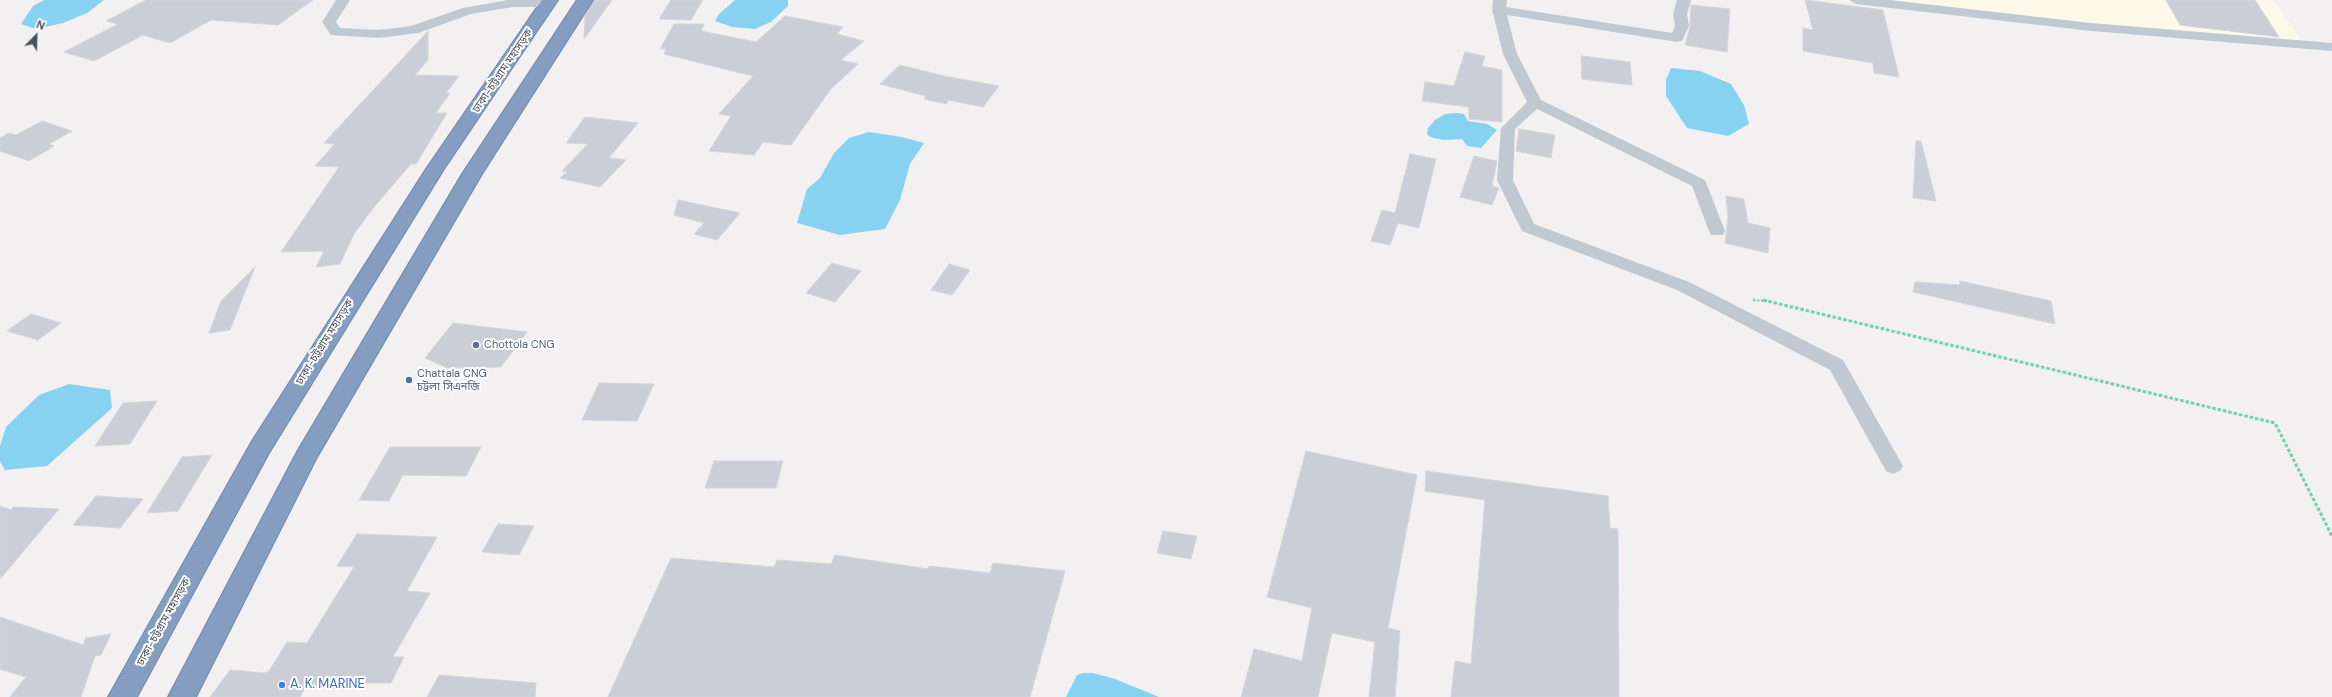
<!DOCTYPE html>
<html>
<head>
<meta charset="utf-8">
<style>
	body { margin:0 }
	#map { position:relative; width:2332px; height:697px; overflow:hidden; background:#f2f0f0; font-family:"DM Sans",sans-serif }
	canvas { display:block }
	.north { position:absolute; left:16px; top:16px; width:40px; height:40px; -webkit-text-stroke:3px #fff; paint-order:stroke; rotate:23deg; font-size:11px; font-weight:700; line-height:16px; text-align:center; color:#47515f }
	.north::after { content:''; display:block; margin:auto; width:14px; height:18px; background:#47515f; clip-path:polygon(50% 0,100% 100%,50% 72%,0 100%) }
</style>
</head>
<body>
<div id="map">
<canvas width="2332" height="697"></canvas>
<div class="north">N</div>
</div>
<script>
const ctx = document.querySelector('canvas').getContext('2d');
ctx.lineJoin = 'round';
function fillPath(path, color) { ctx.fillStyle = color; ctx.fill(path, 'evenodd'); }
const poly = rows => new Path2D(rows.map(r => 'M' + r).join(''));
function strokePath(path, color, width, dash) { ctx.strokeStyle = color; ctx.lineWidth = width; ctx.lineCap = dash ? 'butt' : 'round'; ctx.setLineDash(dash || []); ctx.stroke(path); }
function write(font, color, halo, rows, align = 'center') {
  ctx.font = font + ' "DM Sans","Noto Sans Bengali",sans-serif'; ctx.lineWidth = 4; ctx.setLineDash([]); ctx.textBaseline = 'middle'; ctx.strokeStyle = halo; ctx.fillStyle = color; for (const [text, x, y, turn = 0] of rows) {
    ctx.save(); ctx.translate(x, y); ctx.rotate((+turn || 0) * Math.PI / 180); ctx.textAlign = isNaN(turn) ? turn : align; if (halo) ctx.strokeText(text, 0, 0); ctx.fillText(text, 0, 0); ctx.restore();
  }
}
const commercial = poly([
	[1835,0,2273,0,2306,46,2113,33]
]);
const water = poly([
	[44,0,104,0,87,13,63,23,36,29,21,24,33,6],
	[735,0,788,0,788,6,771,22,755,29,732,27,715,21,719,14],
	[1671,68,1700,71,1731,84,1744,105,1749,124,1728,136,1687,128,1666,96,1666,80],
	[1457,113,1464,114,1468,121,1487,124,1497,130,1481,148,1467,146,1462,139,1443,140,1430,137,1427,134,1428,128,1435,120,1445,114],
	[869,132,902,137,924,143,910,164,900,200,885,229,840,235,797,223,807,189,820,178,834,153,849,138],
	[69,384,110,390,112,408,47,466,5,470,0,461,0,446,6,427,39,395],
	[1083,673,1093,673,1115,679,1159,697,1066,697,1077,675]
]);
const building = poly([
	[146,0,313,0,278,25,211,20,170,43,143,35,94,61,64,52,118,24,106,21,146,0],
	[594,0,612,0,584,39,585,16,594,0],
	[671,0,703,0,691,20,659,19,671,0],
	[1805,0,1883,10,1899,77,1874,73,1873,63,1803,51,1803,28,1813,30,1805,0],
	[2166,0,2255,0,2279,37,2180,25,2166,0],
	[1691,5,1730,9,1727,52,1685,45,1690,27,1691,5],
	[785,16,843,27,837,34,864,41,841,60,858,64,830,90,791,145,763,142,754,155,709,151,731,116,719,114,753,76,664,54,666,49,660,49,674,24,704,24,701,31,756,42,785,16],
	[428,31,428,60,415,75,459,76,446,93,450,93,436,113,447,113,416,164,411,164,374,207,354,234,340,264,316,267,324,251,281,252,339,167,315,166,335,144,324,143,428,31],
	[1465,52,1485,56,1482,66,1502,70,1502,122,1469,119,1469,107,1422,101,1425,82,1454,86,1465,52],
	[1581,56,1630,62,1632,85,1582,79,1581,56],
	[900,65,944,76,999,86,983,107,949,100,946,104,924,99,926,96,880,84,900,65],
	[585,117,638,123,609,158,626,160,600,187,560,178,567,172,562,171,588,144,566,143,585,117],
	[42,121,72,131,49,144,54,146,29,161,0,151,0,138,9,133,16,135,42,121],
	[1519,129,1555,135,1551,158,1516,151,1519,129],
	[1916,141,1921,141,1936,201,1913,198,1916,141],
	[1410,154,1436,159,1419,228,1398,223,1390,245,1371,241,1382,210,1395,213,1410,154],
	[1474,156,1497,161,1492,186,1499,188,1492,205,1460,197,1474,156],
	[1726,196,1744,199,1748,223,1770,228,1768,253,1725,243,1728,216,1726,196],
	[678,200,740,213,717,240,694,234,704,223,674,215,678,200],
	[832,263,861,271,835,302,806,293,832,263],
	[949,264,970,270,952,295,931,290,949,264],
	[255,267,230,330,209,333,221,301,255,267],
	[1960,281,2051,301,2055,324,1913,292,1915,282,1960,285,1960,281],
	[31,314,61,323,38,340,7,331,31,314],
	[453,323,527,332,501,367,447,368,425,358,453,323],
	[599,383,654,384,637,421,582,420,599,383],
	[157,401,130,444,95,446,123,403,157,401],
	[390,447,481,447,466,476,403,475,389,501,359,500,390,447],
	[1306,451,1417,475,1388,628,1400,631,1395,697,1369,697,1375,642,1332,633,1318,697,1241,697,1254,649,1302,661,1312,608,1267,597,1306,451],
	[212,455,178,511,147,513,182,457,212,455],
	[714,461,783,461,776,488,705,488,714,461],
	[1426,471,1608,496,1610,528,1618,529,1619,697,1451,697,1455,661,1471,664,1485,500,1425,491,1426,471],
	[96,496,143,499,120,528,73,525,96,496],
	[0,506,11,510,13,507,59,509,0,579,0,506],
	[498,524,534,526,519,555,482,552,498,524],
	[1163,531,1197,536,1191,559,1157,553,1163,531],
	[357,534,437,537,407,591,430,593,393,657,404,657,391,683,349,683,345,690,307,685,300,697,210,697,230,670,265,673,269,671,287,642,307,643,354,567,337,566,357,534],
	[835,555,928,569,929,566,990,573,993,563,1065,571,1030,697,608,697,671,558,774,567,777,560,831,564,835,555],
	[0,617,83,645,86,638,111,634,101,655,95,656,81,697,10,697,26,677,0,669,0,617],
	[439,675,536,683,535,697,427,697,439,675]
]);
const pathFar1 = poly([
	[1753,300,1767,301]
]);
const path = poly([
	[1753,300,1755,300],
	[1763,300,2275,423,2332,536]
]);
const street = poly([
	[336,0,350,0,336,22,340,28,379,30,411,26,463,8,508,0,552,0,555,3,548,7,513,7,471,14,418,33,379,38,331,35,322,22,336,0],
	[1493,0,1507,0,1506,7,1672,33,1675,26,1673,14,1677,0,1691,0,1687,14,1689,26,1682,41,1677,42,1507,15,1517,54,1541,100,1705,180,1725,231,1723,235,1711,235,1709,231,1692,186,1537,109,1515,129,1513,180,1534,224,1689,282,1843,360,1903,466,1900,471,1893,474,1886,471,1830,370,1677,290,1522,231,1497,180,1501,128,1527,102,1503,54,1492,10,1493,0],
	[1849,0,1890,0,2091,23,2332,43,2332,51,2091,31,1856,4,1849,0]
]);
const highway = poly([
	[542,0,558,0,444,169,269,453,137,697,108,697,252,441,426,169,542,0],
	[577,0,593,0,482,174,316,459,196,697,168,697,298,450,462,174,577,0]
]);
const markers = [
	[476,345,4,"#5c6f8a"],
	[409,380,4,"#5c6f8a"],
	[282,685,4,"#3f7fe0"]
];
const streetNames = [
	["ঢাকা-চট্টগ্রাম মহাসড়ক",503,71,-56],
	["ঢাকা-চট্টগ্রাম মহাসড়ক",325,342,-58],
	["ঢাকা-চট্টগ্রাম মহাসড়ক",164,622,-61]
];
const serviceNames = [
	["Chottola CNG",484,345],
	["Chattala CNG",417,374],
	["চট্টলা সিএনজি",417,387]
];
const nearShopnames = [
	["A. K. MARINE",290,685]
];
fillPath(commercial, '#fdf9e9');
fillPath(water, '#87d2f1');
fillPath(building, '#cbced6');
strokePath(building, '#d3d5dc', 1);
strokePath(highway, '#7088ad', 2);
strokePath(pathFar1, '#72d2ab', 2, [2.5, 1.5]);
strokePath(path, '#72d2ab', 3, [3.5, 2]);
fillPath(street, '#c0c9d2');
fillPath(highway, '#859dc1');
for (const [x, y, r, color] of markers) { const dot = new Path2D(); dot.arc(x, y, r, 0, 2 * Math.PI); ctx.fillStyle = color; ctx.fill(dot); strokePath(dot, '#fff', 1.5); }
write('11px', '#47515f', '#fff', streetNames);
write('11px', '#4e5e75', '#fff', serviceNames, 'left');
write('13px', '#366cbe', '#fff', nearShopnames, 'left');
</script>
</body>
</html>
